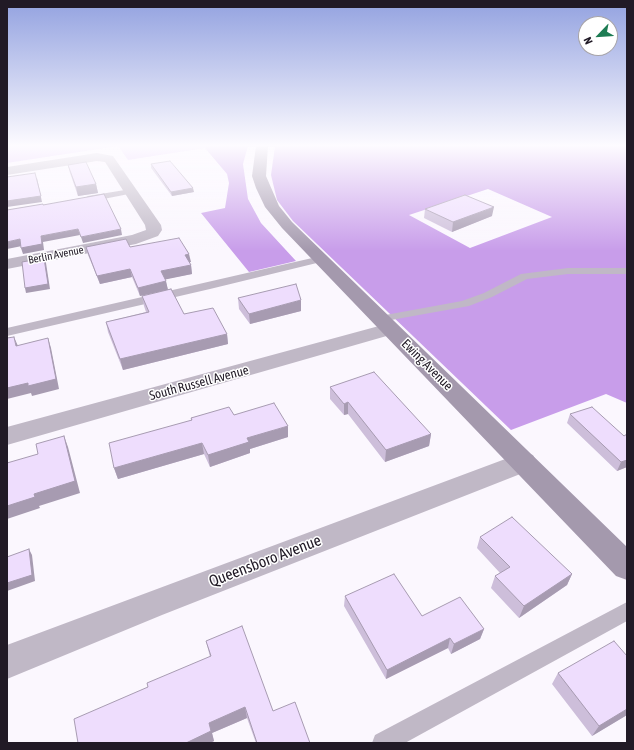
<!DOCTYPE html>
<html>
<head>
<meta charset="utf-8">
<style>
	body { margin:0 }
	#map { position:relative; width:634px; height:750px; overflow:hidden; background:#fbf7fe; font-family:"Asap Condensed",sans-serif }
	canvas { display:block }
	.frame { position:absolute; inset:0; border:8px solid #211a26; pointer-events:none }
	.north { position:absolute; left:578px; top:16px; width:40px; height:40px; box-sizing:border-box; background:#fff; border:1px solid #a6a3a8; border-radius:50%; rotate:245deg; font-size:11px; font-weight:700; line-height:16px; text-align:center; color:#211a26 }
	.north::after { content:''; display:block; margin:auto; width:14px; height:18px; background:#1d7c53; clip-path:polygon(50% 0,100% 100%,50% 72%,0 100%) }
</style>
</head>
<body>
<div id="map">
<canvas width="634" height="750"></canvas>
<div class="frame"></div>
<div class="north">N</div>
</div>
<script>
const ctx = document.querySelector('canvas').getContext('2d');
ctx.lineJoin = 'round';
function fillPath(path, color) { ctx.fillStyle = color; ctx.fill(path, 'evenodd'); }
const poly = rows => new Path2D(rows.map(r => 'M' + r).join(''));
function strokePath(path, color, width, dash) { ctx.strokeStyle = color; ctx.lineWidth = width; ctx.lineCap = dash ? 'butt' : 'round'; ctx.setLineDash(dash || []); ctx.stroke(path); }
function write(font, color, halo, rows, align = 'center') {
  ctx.font = font + ' "Asap Condensed",sans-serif'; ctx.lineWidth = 3; ctx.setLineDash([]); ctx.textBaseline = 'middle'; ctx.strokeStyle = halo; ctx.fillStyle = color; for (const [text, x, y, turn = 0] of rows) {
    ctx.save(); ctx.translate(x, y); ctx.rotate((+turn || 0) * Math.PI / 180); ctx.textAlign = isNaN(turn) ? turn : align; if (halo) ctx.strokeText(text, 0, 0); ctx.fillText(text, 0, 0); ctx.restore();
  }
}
const green = poly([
	[7,146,206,146,205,148,128,160,118,146,7,163]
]);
const forest = poly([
	[206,146,248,146,243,164,248,199,261,223,296,261,249,272,201,213,225,208,229,183,227,174,205,148],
	[275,146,627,146,627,403,606,394,511,430,293,221,277,200,271,175],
	[488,189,552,217,470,248,409,215]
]);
const lane = poly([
	[131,189,134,189,135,191,134,193,88,202,84,199,88,196,131,189],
	[321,256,326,259,325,261,210,289,7,336,7,328,321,256],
	[568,268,627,268,627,274,568,274,527,279,492,297,469,306,380,322,376,321,374,319,376,317,380,316,462,301,484,293,521,274,568,268],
	[627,602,627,621,405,743,372,743,375,735,627,602]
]);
const street = poly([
	[97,153,113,156,161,225,162,230,158,236,136,244,7,269,7,259,132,235,146,230,145,225,105,162,97,161,7,175,7,167,97,153],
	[390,323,397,325,400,329,397,333,7,445,7,427,390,323],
	[524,452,533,455,537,462,533,469,162,615,7,679,7,645,524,452]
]);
const secondary = poly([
	[256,146,268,146,266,176,279,206,292,222,627,547,627,580,616,576,282,228,265,207,256,188,252,176,256,146]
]);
const wall = poly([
	[151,164,194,192,172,196,151,168],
	[68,165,96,184,98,193,78,196,70,173],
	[425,209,492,216,452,232,424,218],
	[86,247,130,247,191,262,189,262,191,265,192,274,165,279,168,290,140,296,132,277,100,284,88,255],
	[142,296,227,334,228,344,123,370,108,332,106,322,146,312,144,306],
	[238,298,301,311,250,324,239,309],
	[330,387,431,434,429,446,385,462,348,414,344,415,330,399],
	[570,414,624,436,627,434,627,467,617,471,567,423],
	[234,415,288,437,250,449,250,453,210,467,204,454,118,479,114,468,191,420,191,418],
	[480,537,572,574,567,585,519,618,491,588,495,576,500,573,477,548],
	[345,596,422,616,484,629,480,639,451,654,448,648,386,679,344,606],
	[206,641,273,711,310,743,256,743,247,718,212,733,214,741,210,743,78,743,148,687,210,657],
	[558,673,627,715,592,736,552,684]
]);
const shadedWall = poly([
	[37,178,42,202,7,207,7,201],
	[96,184,98,193,78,196,76,187],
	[193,188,194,192,172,196,171,192],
	[494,207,492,216,452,232,453,222],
	[78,229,80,235,43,242,44,250,23,254,21,248,41,236],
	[121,229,122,235,83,243,81,237],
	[20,239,22,246,7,249,7,242],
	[189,254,191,262,186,263,185,255],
	[44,258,46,263,50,289,26,293,25,288],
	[191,265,192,274,163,280,161,271],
	[130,269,132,277,100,284,97,276],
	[166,281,168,290,140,296,138,288],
	[301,300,301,311,250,324,249,314],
	[227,334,228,344,123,370,120,359],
	[14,337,18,346,16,346],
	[48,338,51,348,59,389,32,396,31,393,7,399,7,388],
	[348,402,348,414,344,415,344,404],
	[288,426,288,437,250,449,250,453,210,467,208,455,247,438],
	[431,434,429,446,385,462,386,450],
	[64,436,68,447,80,493,39,506,40,508,7,519,7,506,34,494],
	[202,443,204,454,118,479,114,468],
	[627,460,627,467,617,471,621,462],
	[29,549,32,555,35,581,7,591,7,583],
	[572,574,567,585,519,618,524,606],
	[484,629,480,639,451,654,454,644],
	[450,638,448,648,386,679,387,670],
	[245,707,247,718,212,733,214,741,210,743,186,743,209,723],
	[627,709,627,715,592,736,599,726]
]);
const building = poly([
	[170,161,193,188,171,192,151,164,170,161],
	[86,162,96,184,76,187,68,165,86,162],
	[35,173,41,196,7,201,7,177,35,173],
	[104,194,121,229,81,237,78,229,41,236,42,244,21,248,20,239,7,242,7,210,43,204,43,205,104,194],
	[465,195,494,207,453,222,425,209,465,195],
	[179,238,189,254,185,255,191,265,161,271,166,281,138,288,130,269,97,276,86,247,126,239,130,247,179,238],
	[44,258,48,284,25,288,22,262,44,258],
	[296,284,301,300,249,314,238,298,296,284],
	[171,289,184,314,213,308,227,334,120,359,106,322,149,312,142,296,171,289],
	[14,337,16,346,48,338,56,379,28,386,28,383,7,388,7,338,14,337],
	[374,372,431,434,386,450,348,402,344,404,330,387,374,372],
	[274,403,288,426,247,438,249,442,208,455,202,443,114,468,109,443,192,420,191,418,229,407,234,415,274,403],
	[592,407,624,436,627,434,627,460,621,462,570,414,592,407],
	[64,436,75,481,34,494,35,497,7,506,7,463,38,454,36,444,64,436],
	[512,517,572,574,524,606,495,576,510,567,480,537,512,517],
	[29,549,32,575,7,583,7,557,29,549],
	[394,574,422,616,460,597,484,629,454,644,450,638,387,670,345,596,394,574],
	[242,626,273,711,295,702,310,743,257,743,245,707,209,723,211,731,186,743,78,743,74,719,148,687,147,683,211,656,206,641,242,626],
	[614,641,627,656,627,709,599,726,558,673,614,641]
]);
const farStreetnames = [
	["Berlin Avenue",56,255,-11]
];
const streetNames = [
	["Ewing Avenue",427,365,45],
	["South Russell Avenue",199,383,-15]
];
const nearStreetnames = [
	["Queensboro Avenue",265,561,-21]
];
fillPath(green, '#e0befa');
fillPath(forest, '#c89dea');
fillPath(lane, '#c0b8c6');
fillPath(street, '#c0b8c6');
fillPath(secondary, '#a499ad');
fillPath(wall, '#cdbeda');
fillPath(shadedWall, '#a79bb1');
fillPath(building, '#eeddfd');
strokePath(building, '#a79bb1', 1);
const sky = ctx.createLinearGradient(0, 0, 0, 251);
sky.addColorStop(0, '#93a2e0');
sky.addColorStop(0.58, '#fdfbff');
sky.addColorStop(1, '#fdfbff00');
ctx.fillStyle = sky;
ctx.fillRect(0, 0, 634, 251);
write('11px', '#211a26', '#fff', farStreetnames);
write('13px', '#211a26', '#fff', streetNames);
write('16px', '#211a26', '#fff', nearStreetnames);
</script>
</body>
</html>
